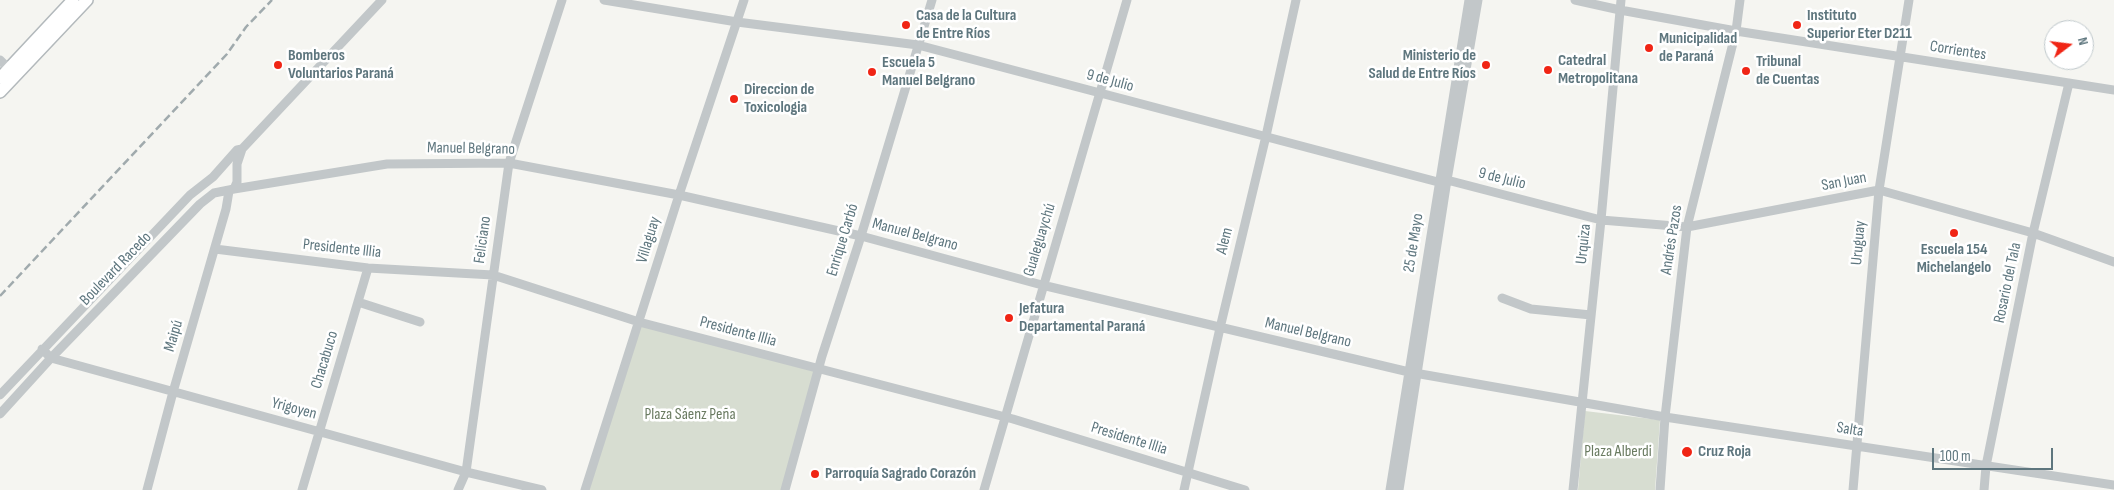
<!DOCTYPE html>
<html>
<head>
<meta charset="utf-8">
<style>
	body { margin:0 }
	#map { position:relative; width:2114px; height:490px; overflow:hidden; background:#f5f5f1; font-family:"Sofia Sans Condensed",sans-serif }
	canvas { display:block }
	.north { position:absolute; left:2044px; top:20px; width:50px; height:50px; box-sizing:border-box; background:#fff; border:1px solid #bfc8cb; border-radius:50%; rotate:75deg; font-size:14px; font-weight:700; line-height:20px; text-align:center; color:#5e767e }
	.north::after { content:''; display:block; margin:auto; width:18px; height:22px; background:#f02515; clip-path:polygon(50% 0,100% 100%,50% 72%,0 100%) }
	.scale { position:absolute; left:1932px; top:448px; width:121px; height:22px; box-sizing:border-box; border:2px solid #5e767e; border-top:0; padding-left:6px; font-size:15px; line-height:18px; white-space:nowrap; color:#5e767e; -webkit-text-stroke:4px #fff; paint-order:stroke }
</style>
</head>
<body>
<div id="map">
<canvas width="2114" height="490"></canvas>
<div class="north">N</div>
<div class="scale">100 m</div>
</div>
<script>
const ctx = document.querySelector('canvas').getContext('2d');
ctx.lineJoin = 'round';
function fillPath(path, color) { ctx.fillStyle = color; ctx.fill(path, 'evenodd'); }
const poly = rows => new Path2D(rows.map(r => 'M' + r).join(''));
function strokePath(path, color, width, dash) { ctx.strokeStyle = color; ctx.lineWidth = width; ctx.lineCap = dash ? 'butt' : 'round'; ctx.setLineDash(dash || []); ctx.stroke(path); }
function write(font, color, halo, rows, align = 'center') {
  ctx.font = font + ' "Sofia Sans Condensed",sans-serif'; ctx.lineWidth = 5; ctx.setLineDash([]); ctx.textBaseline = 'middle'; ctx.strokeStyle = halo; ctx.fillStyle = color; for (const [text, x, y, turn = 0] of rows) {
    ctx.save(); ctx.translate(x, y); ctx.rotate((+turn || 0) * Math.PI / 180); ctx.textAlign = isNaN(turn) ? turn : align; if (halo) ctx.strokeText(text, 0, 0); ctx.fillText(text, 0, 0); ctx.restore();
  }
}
const green = poly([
	[640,324,820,373,783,490,588,490],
	[1585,411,1660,420,1655,490,1578,490]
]);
const minor = poly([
	[604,0,737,22,918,45,1438,182,1447,180,1601,220,1687,227,1879,190,2033,233,2114,262],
	[1575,0,1620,10,1736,31,2114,90],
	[0,60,9,69],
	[234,189,387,164,509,163,679,195,861,236,1042,285,1409,372,1665,417,2114,485],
	[215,249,368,268,493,275,639,322,1013,419,1245,490],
	[1502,298,1531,309,1591,315],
	[358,302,420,322],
	[42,349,51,358,466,472,542,490],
	[0,395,190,195,213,177,237,150,242,149],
	[0,414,51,358,200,204,214,193,234,189,237,182,237,164,242,149,382,0],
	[147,490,173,392,226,209,229,191],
	[302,490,368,268],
	[458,490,466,472,509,163,562,0],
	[585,490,679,195,744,0],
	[785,490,822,356,861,236,932,0],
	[984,490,1127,0],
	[1184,490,1220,328,1266,136,1296,0],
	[1390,490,1469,0],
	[1399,490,1447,180,1478,0],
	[1573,490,1601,220,1621,0],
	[1660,490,1665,417,1687,227,1736,31,1740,0],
	[1853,490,1879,190,1909,0],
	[1984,490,1986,466,2033,233,2069,83]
]);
const major = poly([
	[0,78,73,0],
	[0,92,87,0]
]);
const rail = poly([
	[0,296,227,54,246,27,272,0]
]);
const markers = [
	[906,25,5,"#f02515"],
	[1797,25,5,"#f02515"],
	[1649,48,5,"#f02515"],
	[278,65,5,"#f02515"],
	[1486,65,5,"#f02515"],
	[1548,70,5,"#f02515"],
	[1746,71,5,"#f02515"],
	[872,72,5,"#f02515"],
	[734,99,5,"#f02515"],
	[1954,233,5,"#f02515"],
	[1009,318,5,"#f02515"],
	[1687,452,6,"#f02515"],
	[815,474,5,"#f02515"]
];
const poiNames = [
	["Casa de la Cultura",916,16],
	["de Entre Ríos",916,34],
	["Instituto",1807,16],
	["Superior Eter D211",1807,34],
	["Municipalidad",1659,39],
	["de Paraná",1659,57],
	["Bomberos",288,56],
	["Voluntarios Paraná",288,74],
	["Ministerio de",1476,56,"right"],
	["Salud de Entre Ríos",1476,74,"right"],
	["Catedral",1558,61],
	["Metropolitana",1558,79],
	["Tribunal",1756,62],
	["de Cuentas",1756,80],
	["Escuela 5",882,63],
	["Manuel Belgrano",882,81],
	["Direccion de",744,90],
	["Toxicologia",744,108],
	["Escuela 154",1954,250,"center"],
	["Michelangelo",1954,268,"center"],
	["Jefatura",1019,309],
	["Departamental Paraná",1019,327],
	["Cruz Roja",1698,452],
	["Parroquía Sagrado Corazón",825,474]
];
const streetNames = [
	["Corrientes",1958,51,9],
	["9 de Julio",1110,81,15],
	["Manuel Belgrano",471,149,1],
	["9 de Julio",1502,179,14],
	["San Juan",1844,182,-11],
	["Manuel Belgrano",915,235,15],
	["Feliciano",483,240,-82],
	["Villaguay",649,240,-73],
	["Enrique Carbó",843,240,-73],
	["Gualeguaychú",1040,240,-73],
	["Andrés Pazos",1672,240,-81],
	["Alem",1225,241,-76],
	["25 de Mayo",1414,243,-81],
	["Uruguay",1859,243,-85],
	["Urquiza",1584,244,-84],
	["Presidente Illia",342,249,6],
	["Boulevard Racedo",116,269,-46],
	["Rosario del Tala",2008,283,-78],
	["Presidente Illia",738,332,15],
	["Manuel Belgrano",1308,333,13],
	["Maipú",174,336,-73],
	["Chacabuco",325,360,-73],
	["Yrigoyen",294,409,15],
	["Salta",1850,430,9],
	["Presidente Illia",1129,439,17]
];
const parkNames = [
	["Plaza Sáenz Peña",690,415],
	["Plaza Alberdi",1618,452]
];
fillPath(green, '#d7ddd1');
strokePath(major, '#b3b9bc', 14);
strokePath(minor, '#c2c7c9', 9);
strokePath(major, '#fff', 11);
strokePath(rail, '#a0aaad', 2.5, [8, 4]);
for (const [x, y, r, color] of markers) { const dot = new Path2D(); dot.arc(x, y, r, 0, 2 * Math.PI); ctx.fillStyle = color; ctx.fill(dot); strokePath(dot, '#fff', 2); }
write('bold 16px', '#5e767e', '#fff', poiNames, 'left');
write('16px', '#5e767e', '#fff', streetNames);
write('16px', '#6a7b61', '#fff', parkNames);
</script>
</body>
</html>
